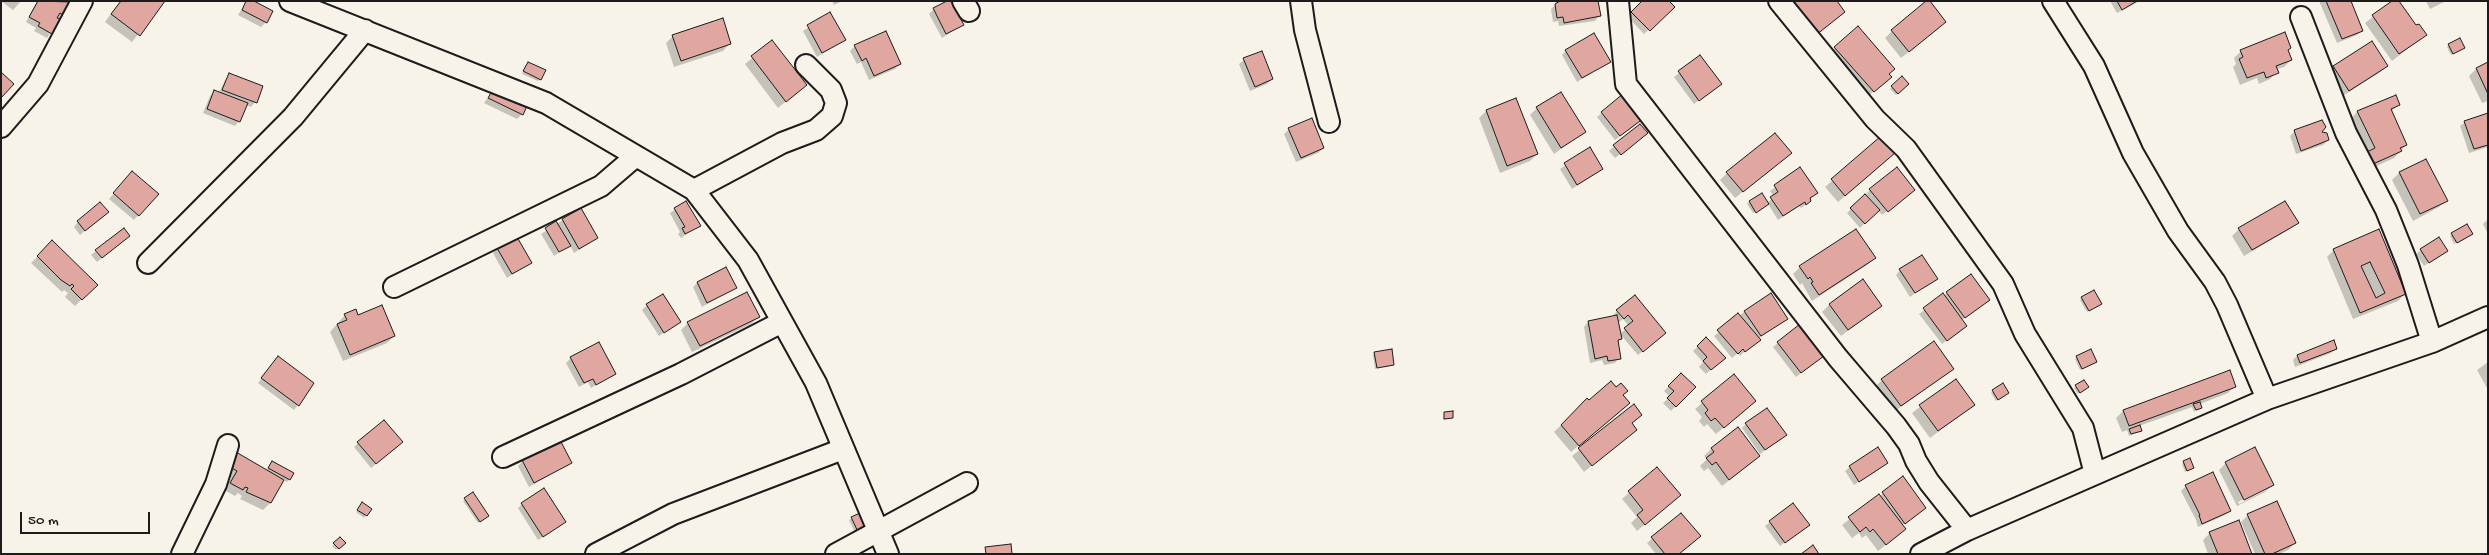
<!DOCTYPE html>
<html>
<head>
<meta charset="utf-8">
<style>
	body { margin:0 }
	#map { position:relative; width:2489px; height:555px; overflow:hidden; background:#f7f3e8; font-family:"Gochi Hand",sans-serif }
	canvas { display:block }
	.frame { position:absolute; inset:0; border:2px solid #1c1c1c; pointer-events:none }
	.scale { position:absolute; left:20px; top:512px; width:130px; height:22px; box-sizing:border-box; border:2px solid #1c1c1c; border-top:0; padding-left:6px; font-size:15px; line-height:18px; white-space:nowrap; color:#1c1c1c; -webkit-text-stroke:4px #f7f3e8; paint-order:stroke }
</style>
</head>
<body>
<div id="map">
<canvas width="2489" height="555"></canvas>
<div class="frame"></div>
<div class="scale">50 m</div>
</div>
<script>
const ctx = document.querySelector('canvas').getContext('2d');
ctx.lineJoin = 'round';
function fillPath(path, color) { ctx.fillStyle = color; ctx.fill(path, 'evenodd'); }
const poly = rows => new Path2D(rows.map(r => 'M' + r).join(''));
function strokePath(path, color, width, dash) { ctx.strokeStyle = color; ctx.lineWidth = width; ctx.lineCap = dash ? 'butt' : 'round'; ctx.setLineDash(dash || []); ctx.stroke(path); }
const shadow = poly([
	[1,1,21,1,13,10],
	[37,1,69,3,47,38,34,31,36,28,26,22],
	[120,1,164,1,132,42,105,22],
	[247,1,266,22,261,27,238,15],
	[832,1,842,1,834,5],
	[1555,1,1597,1,1599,16,1595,21,1559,26,1558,21,1553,22,1551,9,1556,4],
	[1644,1,1673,7,1644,34,1628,17],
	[2110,1,2140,1,2117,13],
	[2319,1,2349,1,2362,31,2357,35,2337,43],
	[2394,1,2425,35,2392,61,2365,23],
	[2426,1,2446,1,2430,9],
	[934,9,962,25,942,38,929,14],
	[830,14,844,40,817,57,803,31],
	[1938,29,1901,58,1885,38,1892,31],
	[673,36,730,43,723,51,674,67,666,43],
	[772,42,806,85,778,108,745,64],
	[2371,43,2386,66,2379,73,2341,97,2326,74,2333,67],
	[2449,45,2461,50,2451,55,2447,47],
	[855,46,900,64,895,69,869,80,861,62,857,64,850,51],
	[1835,48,1883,84,1866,98,1828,55],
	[1566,51,1609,62,1577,82,1562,55],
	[2241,51,2287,51,2291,60,2284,67,2276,69,2277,72,2270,79,2259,84,2257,78,2240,85,2233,67,2236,64,2234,58],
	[1700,57,1720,84,1694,104,1674,77],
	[1244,60,1272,79,1267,84,1250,91,1239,64],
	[2488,63,2488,101,2482,103,2469,76,2476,69],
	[526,65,540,79,538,81,522,74],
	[229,75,255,102,251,107,246,105,239,121,235,126,203,113,210,96,214,92,219,93,225,80],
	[1902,78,1907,84,1896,95,1890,89],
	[493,91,522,114,517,119,484,103],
	[1624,95,1638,123,1615,140,1597,117],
	[2395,96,2398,104,2391,112,2406,145,2394,158,2366,171,2367,153,2350,120,2357,112],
	[1516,100,1537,154,1530,161,1500,173,1479,118,1486,111],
	[1537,108,1584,132,1554,154,1530,115],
	[2488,114,2488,147,2469,153,2460,126,2465,122],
	[2322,122,2320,133,2328,140,2323,145,2296,154,2290,136,2294,132],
	[1289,129,1323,148,1318,153,1296,162,1284,134],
	[1641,138,1615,158,1609,151,1614,146],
	[1881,138,1887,160,1838,202,1825,187],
	[1589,149,1602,169,1572,189,1560,169],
	[1783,160,1735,198,1720,180,1727,173],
	[2425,160,2446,200,2439,207,2413,221,2392,180,2399,173],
	[1800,169,1812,197,1805,205,1801,208,1799,206,1778,220,1768,204,1753,213,1747,204,1749,202,1762,194,1767,203,1774,197,1770,191],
	[128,177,157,194,134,220,109,199],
	[1870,190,1909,194,1882,215,1878,210,1860,228,1847,213],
	[686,202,699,225,681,238,678,234,680,232,670,213],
	[102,216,80,235,74,227,78,222],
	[2488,219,2488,234,2483,224],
	[563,220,597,238,574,253,570,245,554,256,541,234],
	[2297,222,2290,229,2244,256,2232,236,2239,229],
	[2378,231,2405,294,2398,301,2353,319,2327,257,2334,250],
	[2452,234,2469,236,2454,244,2450,236],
	[124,240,97,262,91,255,96,251],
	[52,242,96,285,75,306,65,297,68,293,64,290,62,292,31,263],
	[498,249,530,263,507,278,493,253],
	[2421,250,2446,251,2424,266,2416,254],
	[1874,258,1867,265,1812,301,1802,283,1800,285,1793,274,1800,267],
	[1900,270,1936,278,1910,297,1896,275],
	[1971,276,1984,304,1962,320,1961,330,1942,344,1919,314],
	[697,283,735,288,702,307,693,287],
	[1635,296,1660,337,1638,355,1620,334,1629,326,1623,319,1617,324,1620,339,1617,342,1619,358,1615,363,1604,365,1602,360,1590,363,1584,327,1588,322,1614,317,1613,315],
	[2082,298,2098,305,2087,312,2080,300],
	[647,305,680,322,659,336,642,310],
	[1829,305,1881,306,1841,336,1822,312],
	[1744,312,1787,318,1758,339,1740,356,1738,353,1732,358,1714,336],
	[345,315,358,317,394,336,387,343,343,361,330,332],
	[758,317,751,324,692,352,681,330,688,323],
	[1706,339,1724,358,1706,374,1699,367,1703,362,1693,351],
	[1778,343,1818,360,1796,377,1773,347],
	[2336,349,2331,353,2295,367,2293,360,2297,356],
	[1375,353,1393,364,1375,369,1373,355],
	[2077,357,2096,362,2080,370,2075,359],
	[571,358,614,374,591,388,588,382,579,387,566,363],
	[274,362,306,395,294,410,258,383],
	[2488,362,2488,390,2477,370],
	[1952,369,1894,412,1875,387,1882,380],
	[2229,372,2235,386,2228,393,2200,404,2201,407,2194,412,2192,407,2139,426,2140,430,2138,432,2129,436,2127,430,2122,432,2116,418,2123,411],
	[1681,374,1694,387,1671,411,1663,403,1670,397,1664,391],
	[1733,376,1747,408,1716,434,1707,424,1704,427,1699,421,1702,417,1695,409],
	[1955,380,1973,405,1930,438,1912,413],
	[2076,386,2085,389,2078,394,2074,388],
	[1993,391,2005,395,1996,401,1991,393],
	[1622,396,1621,410,1571,452,1554,432,1587,400,1589,402],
	[1634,406,1641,415,1631,424,1636,430,1584,472,1572,456],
	[1444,413,1452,418,1443,420],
	[1746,424,1785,435,1760,454,1742,428],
	[1737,429,1751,463,1722,486,1708,468,1704,471,1700,466,1707,459,1704,456,1711,449],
	[358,443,397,447,371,468,354,447],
	[229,461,266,471,270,464,292,474,287,482,283,480,270,503,263,510,240,499,242,496,238,493,235,496,224,490,231,478,222,473],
	[523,461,570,463,529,487,518,466],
	[2184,462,2192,468,2185,472,2182,464],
	[1887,463,1854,485,1845,471,1850,467],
	[2226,463,2272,485,2265,492,2237,506,2219,470],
	[2266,488,2266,490,2239,504,2238,502],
	[1657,468,1680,495,1637,531,1631,523,1637,517,1622,499],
	[1903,478,1920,512,1901,526,1897,536,1878,551,1866,535,1862,538,1859,533,1852,538,1842,525],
	[2186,486,2230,511,2225,515,2198,527,2196,520,2181,491],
	[473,494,486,518,478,523,463,501],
	[522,504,565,522,538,540,518,508],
	[360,506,370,509,364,518,356,512],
	[860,514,857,537,849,520],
	[1681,515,1679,554,1656,554,1647,543],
	[2248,515,2295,543,2288,550,2279,554,2255,554,2241,522],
	[1770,522,1808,525,1780,546,1765,526],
	[2210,533,2251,554,2208,554,2203,540],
	[340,539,344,543,336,550,332,546]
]);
const building = poly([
	[38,1,71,2,63,15,60,13,57,18,61,19,52,34,38,26,40,23,29,17,38,1],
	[121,1,165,1,140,36,111,14,121,1],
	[246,1,254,1,273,11,267,23,242,10,246,1],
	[947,1,951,1,964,25,946,34,933,8,947,1],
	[1560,1,1598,1,1601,16,1564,23,1563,17,1557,18,1555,4,1560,1],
	[1642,1,1669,1,1675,7,1650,31,1631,12,1642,1],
	[1790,1,1837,1,1845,12,1816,35,1790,1],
	[1926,1,1930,1,1946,22,1909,52,1891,30,1926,1],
	[2117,1,2137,1,2122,10,2117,1],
	[2326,1,2351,1,2363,31,2342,39,2326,1],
	[2392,1,2399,1,2416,25,2419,24,2427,35,2399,54,2372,15,2392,1],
	[830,12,846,40,822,53,807,25,830,12],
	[723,18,731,44,681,61,672,35,723,18],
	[1858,26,1895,69,1889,74,1892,77,1874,92,1834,47,1858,26],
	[886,31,901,64,874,76,866,58,862,61,854,45,886,31],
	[2285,32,2291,48,2288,50,2292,60,2276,66,2279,73,2266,78,2264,72,2247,78,2239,59,2243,57,2240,50,2285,32],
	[1594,33,1611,62,1582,78,1565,50,1594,33],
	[2460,38,2465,48,2453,54,2448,44,2460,38],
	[772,40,807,85,786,102,751,56,772,40],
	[2372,41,2388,66,2349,91,2333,66,2372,41],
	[1262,51,1273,79,1255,87,1243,58,1262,51],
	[1700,55,1722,84,1699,101,1678,71,1700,55],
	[528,62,546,70,541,80,523,71,528,62],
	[2488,62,2488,94,2476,68,2488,62],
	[1,72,14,84,1,98,1,72],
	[229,73,263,86,257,103,222,90,229,73],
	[1902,76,1909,84,1898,94,1891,86,1902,76],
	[493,89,527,106,523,115,488,98,493,89],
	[214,90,248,103,240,122,207,109,214,90],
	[1561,92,1586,132,1561,148,1536,107,1561,92],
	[1624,93,1644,118,1620,136,1601,112,1624,93],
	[2396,95,2400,105,2391,109,2407,145,2400,148,2402,151,2373,164,2367,152,2375,148,2357,111,2396,95],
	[1516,98,1538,154,1507,166,1486,110,1516,98],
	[2488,113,2488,145,2474,149,2464,121,2488,113],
	[1312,118,1324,148,1301,158,1288,128,1312,118],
	[2322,120,2326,127,2322,132,2327,133,2329,140,2301,151,2294,130,2322,120],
	[1640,124,1648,133,1621,155,1613,145,1640,124],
	[1775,133,1792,153,1743,192,1726,172,1775,133],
	[1881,136,1895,153,1845,196,1831,179,1881,136],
	[1590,147,1603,169,1577,185,1564,163,1590,147],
	[2426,159,2448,201,2420,214,2399,172,2426,159],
	[1800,167,1818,193,1810,198,1811,201,1806,205,1805,202,1783,216,1770,197,1778,192,1774,185,1800,167],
	[1897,167,1915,190,1888,212,1869,189,1897,167],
	[132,171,159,194,139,216,113,193,132,171],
	[1762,193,1769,204,1756,213,1749,201,1762,193],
	[1865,194,1880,210,1865,224,1850,208,1865,194],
	[686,201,701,226,685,234,682,228,685,227,674,208,686,201],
	[2285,201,2299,223,2252,250,2238,228,2285,201],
	[100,202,109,212,85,231,77,221,100,202],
	[581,208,598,238,579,249,562,219,581,208],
	[556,221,571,246,559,252,545,228,556,221],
	[2467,224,2473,234,2457,243,2451,233,2467,224],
	[124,228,130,236,102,258,95,250,124,228],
	[1856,229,1876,258,1819,295,1811,283,1813,282,1810,277,1808,279,1799,266,1856,229],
	[2379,229,2406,294,2360,313,2333,249,2379,229],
	[2370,262,2385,293,2376,298,2361,266,2370,262],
	[517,237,532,263,512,274,497,248,517,237],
	[2439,237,2448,251,2429,263,2420,249,2439,237],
	[52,240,98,285,82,300,71,289,74,286,72,284,70,286,61,280,37,256,52,240],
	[1922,255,1938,279,1915,293,1899,269,1922,255],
	[726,267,737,288,707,303,697,282,726,267],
	[1971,274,1990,300,1965,318,1946,292,1971,274],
	[1863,279,1882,306,1848,330,1829,304,1863,279],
	[2094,290,2102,304,2089,311,2081,297,2094,290],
	[747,292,760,317,700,346,687,322,747,292],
	[1771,293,1788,319,1761,336,1744,311,1771,293],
	[1943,293,1967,326,1947,341,1923,308,1943,293],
	[663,294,681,322,664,333,646,304,663,294],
	[1635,295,1666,333,1643,352,1624,328,1633,321,1628,315,1624,319,1616,310,1635,295],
	[382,305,395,336,350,355,337,324,347,320,344,314,356,309,358,315,382,305],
	[1738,313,1761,340,1745,352,1743,349,1738,354,1717,330,1738,313],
	[1617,315,1622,339,1618,340,1621,359,1608,361,1607,356,1595,359,1588,321,1617,315],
	[1800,324,1824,356,1801,373,1777,342,1800,324],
	[1706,337,1726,358,1711,370,1703,361,1707,357,1697,346,1706,337],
	[2334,340,2337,349,2300,363,2297,355,2334,340],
	[1934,341,1954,369,1901,406,1881,379,1934,341],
	[599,342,616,374,596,385,593,379,584,383,570,357,599,342],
	[1392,349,1394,365,1377,368,1374,352,1392,349],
	[2091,349,2097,362,2082,369,2076,356,2091,349],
	[278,356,314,383,299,406,261,378,278,356],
	[2230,370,2236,387,2129,426,2123,410,2230,370],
	[1681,373,1696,387,1676,407,1667,398,1674,391,1668,386,1681,373],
	[1734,374,1756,401,1724,428,1715,418,1711,421,1705,413,1708,410,1701,401,1734,374],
	[1956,379,1975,405,1938,431,1919,405,1956,379],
	[2084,380,2089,387,2080,393,2075,385,2084,380],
	[1611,381,1616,387,1621,383,1628,391,1623,395,1630,403,1579,446,1561,425,1587,398,1589,400,1611,381],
	[2003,383,2009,393,1998,400,1992,390,2003,383],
	[2200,402,2202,408,2196,410,2193,404,2200,402],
	[1634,404,1642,415,1632,423,1637,430,1592,466,1578,448,1634,404],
	[1767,408,1787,435,1765,450,1745,423,1767,408],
	[1453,411,1453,418,1444,419,1444,412,1453,411],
	[384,420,403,442,376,464,357,442,384,420],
	[2140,425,2142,431,2131,434,2129,429,2140,425],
	[1738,427,1760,456,1729,480,1716,462,1712,465,1706,458,1714,452,1711,448,1738,427],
	[560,440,572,463,534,483,522,460,560,440],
	[1878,447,1888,463,1859,482,1849,466,1878,447],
	[2255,447,2274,485,2244,500,2225,462,2255,447],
	[236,452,284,480,271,503,246,492,248,488,245,487,243,490,230,483,237,471,228,466,236,452],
	[2190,458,2194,468,2187,471,2183,461,2190,458],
	[272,461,294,473,290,480,268,468,272,461],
	[1657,467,1681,495,1645,525,1637,515,1643,510,1628,491,1657,467],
	[2213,472,2231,511,2202,524,2199,515,2200,515,2185,485,2213,472],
	[1903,476,1926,508,1905,524,1882,492,1903,476],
	[544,488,566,522,543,537,521,503,544,488],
	[473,492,489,516,480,522,464,498,473,492],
	[1879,494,1906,529,1886,545,1873,529,1870,532,1866,527,1860,532,1848,517,1879,494],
	[2277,501,2296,543,2272,554,2265,554,2247,514,2277,501],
	[362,502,372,509,367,516,357,510,362,502],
	[1793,503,1810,525,1785,543,1769,521,1793,503],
	[860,513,869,532,860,536,851,517,860,513],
	[1681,513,1701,536,1679,554,1665,554,1651,537,1681,513],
	[2239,520,2252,554,2218,554,2209,532,2239,520],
	[340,537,346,543,339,549,333,543,340,537],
	[1011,544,1012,554,986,554,985,547,1011,544],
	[1813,545,1819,554,1801,554,1813,545]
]);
const minor = poly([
	[290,1,546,103,694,190,748,260,816,383,888,554],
	[963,1,969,11],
	[1301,1,1305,30,1329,122],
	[1618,1,1626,84,1838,358,1896,426,1909,444,1916,461,1929,482,1967,530],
	[1779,1,1875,119,1906,149,2003,284,2025,334,2083,428,2095,474],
	[2053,1,2094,66,2133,153,2178,231,2215,282,2227,305,2267,399],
	[2301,17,2346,133,2386,210,2408,265,2432,342],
	[1,127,38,84,82,1],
	[694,190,782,143,816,130,832,116,836,103,831,90,806,65],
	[148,263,293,117,365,30],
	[394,287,601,186,636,156],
	[503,457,681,374,782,322],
	[182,554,216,484,228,445],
	[596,554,673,514,843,449],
	[836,554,967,483],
	[1921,554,1967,530,2267,399,2432,342,2488,317]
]);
fillPath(shadow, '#0003');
fillPath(building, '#e0a6a0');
strokePath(building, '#1c1c1c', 1);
strokePath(minor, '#1c1c1c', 24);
strokePath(minor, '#f7f3e8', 20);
</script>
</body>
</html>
